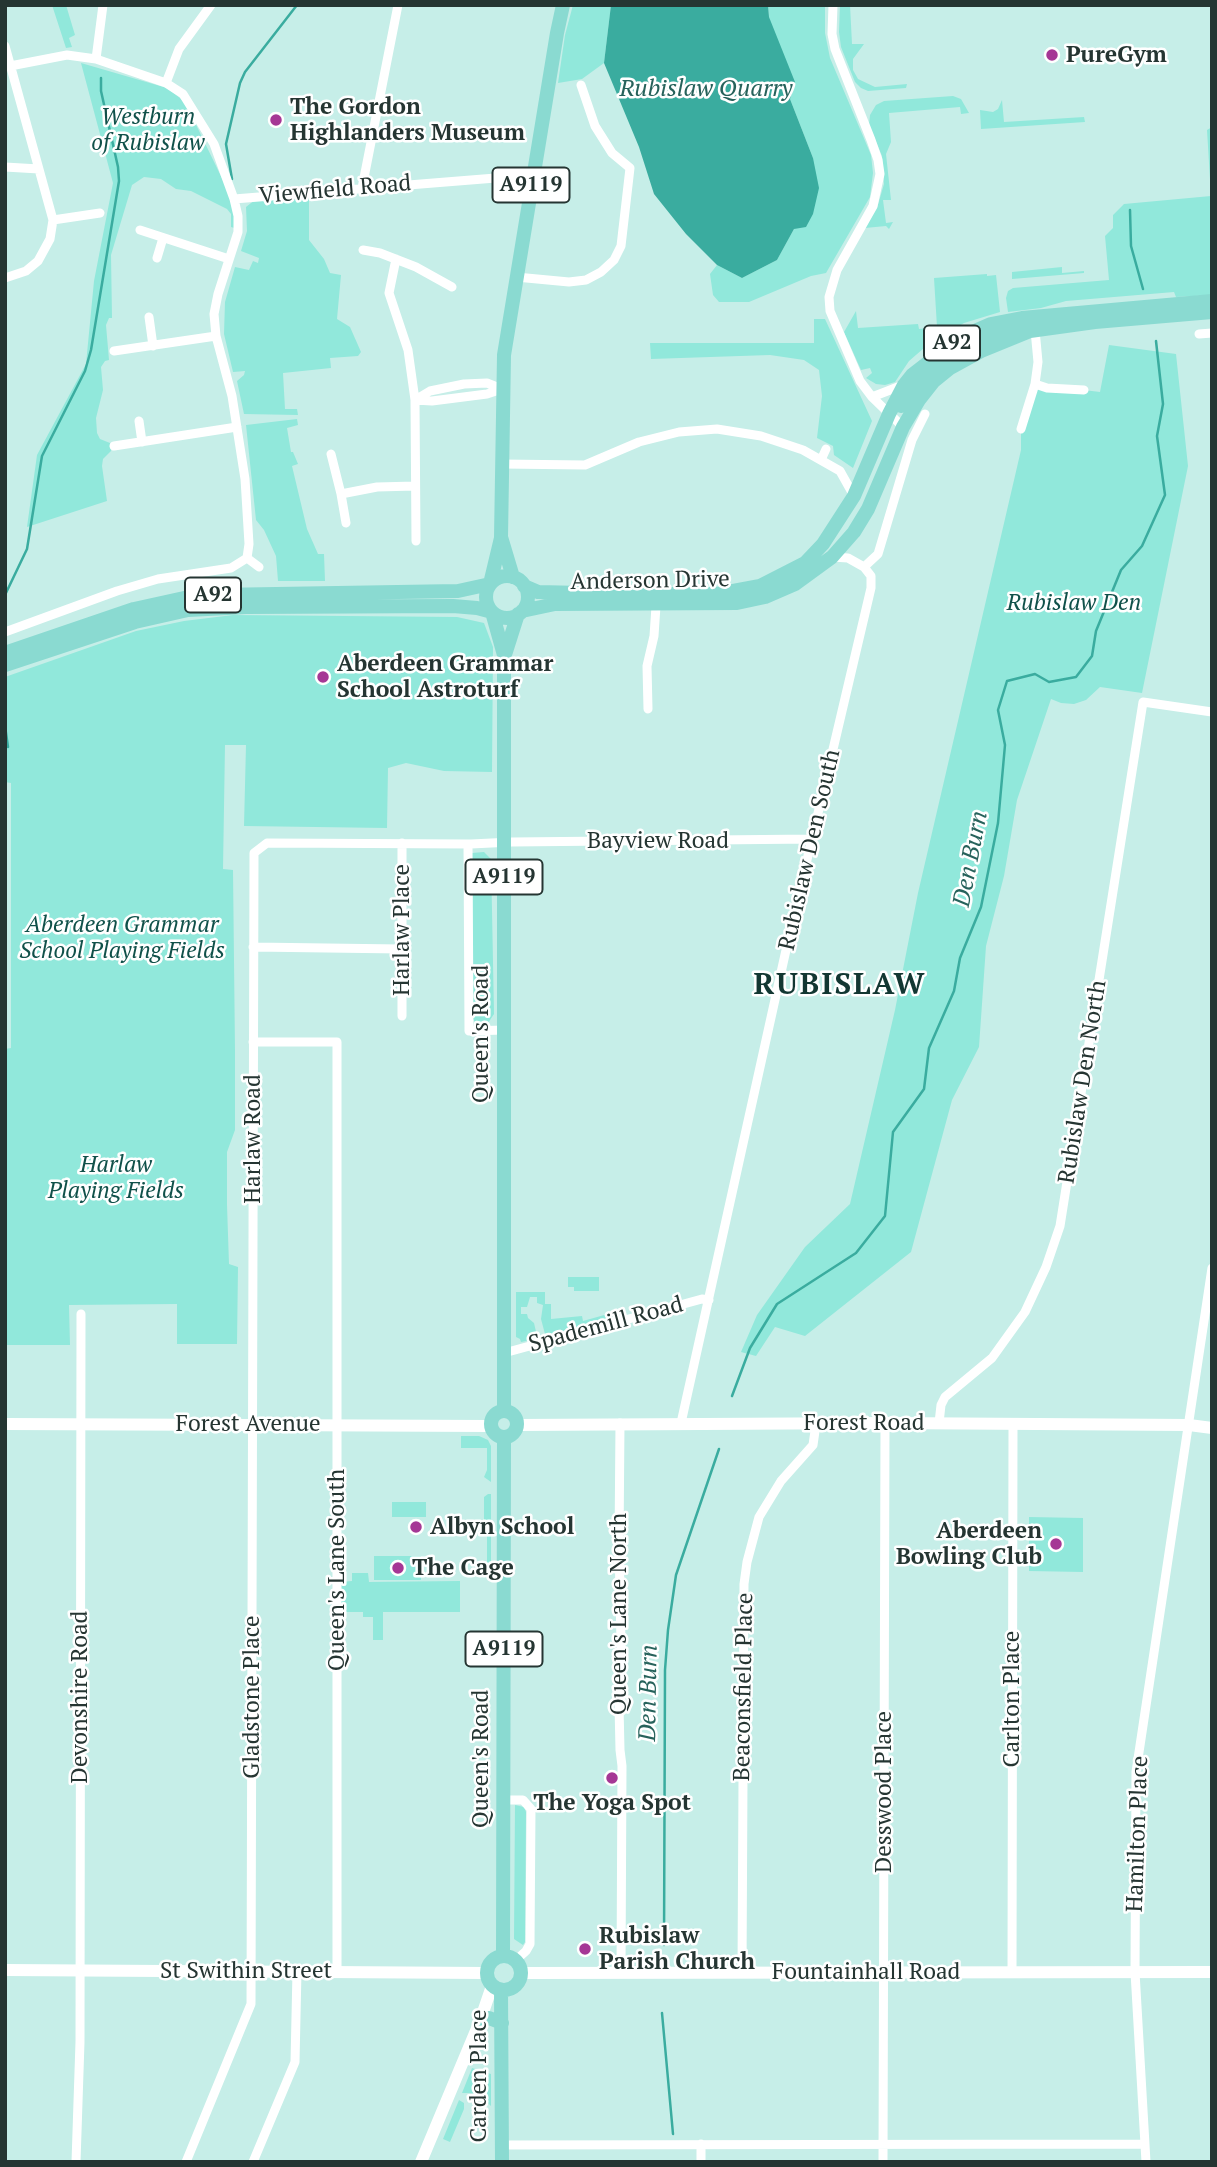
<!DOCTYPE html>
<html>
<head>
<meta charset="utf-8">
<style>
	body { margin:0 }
	#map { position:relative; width:1217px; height:2167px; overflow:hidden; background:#c6eee8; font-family:"PT Serif",serif }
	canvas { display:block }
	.frame { position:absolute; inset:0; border:7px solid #253532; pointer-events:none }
</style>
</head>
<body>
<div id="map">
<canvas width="1217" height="2167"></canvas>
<div class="frame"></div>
</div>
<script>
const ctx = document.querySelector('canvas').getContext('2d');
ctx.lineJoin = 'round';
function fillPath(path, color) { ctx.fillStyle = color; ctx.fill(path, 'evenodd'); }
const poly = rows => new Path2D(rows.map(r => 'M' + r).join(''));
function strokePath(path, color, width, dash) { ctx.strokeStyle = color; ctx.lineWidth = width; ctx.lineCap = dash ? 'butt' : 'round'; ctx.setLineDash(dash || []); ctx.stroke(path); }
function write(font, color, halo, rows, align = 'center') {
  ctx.font = font + ' "PT Serif",serif'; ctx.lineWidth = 5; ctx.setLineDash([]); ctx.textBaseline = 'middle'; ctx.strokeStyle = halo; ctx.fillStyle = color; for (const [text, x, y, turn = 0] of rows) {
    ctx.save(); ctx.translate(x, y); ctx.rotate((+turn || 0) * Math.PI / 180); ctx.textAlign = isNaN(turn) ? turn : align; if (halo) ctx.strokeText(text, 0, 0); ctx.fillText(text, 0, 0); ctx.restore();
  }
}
const green = poly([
	[52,5,66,5,75,35,69,38,72,47,66,48],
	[573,5,611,5,604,63,582,79,558,83,565,35],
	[768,5,825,5,825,33,830,58,871,155,873,173,870,197,826,273,811,276,749,302,719,302,713,295,710,274,717,265,742,278,777,260,794,229,813,158,790,99,769,17],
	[840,5,850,5,852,44,864,44,853,59,853,70,858,79,875,87,907,84,906,88,868,91,861,88,855,82,841,47,839,32],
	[81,63,167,88,185,102,233,201,238,229,231,227,231,214,227,209,191,191,176,189,161,179,144,177,132,185,111,255,112,318,109,318,106,325,109,360,105,361,101,367,103,390,96,418,97,433,100,439,110,443,111,451,103,459,102,466,107,501,27,527,37,455,86,364,94,281,113,183],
	[953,96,961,99,969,113,961,114,960,107,889,113,891,142,886,154,891,200,883,200,886,223,893,222,889,229,886,226,865,228,877,208,884,184,882,156,869,125,870,115,876,105,884,101],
	[1002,100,1004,122,1084,117,1085,122,981,129,980,110,993,112,998,109],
	[1212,127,1212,295,1176,297,1174,292,1066,301,1041,308,1008,312,1006,298,1008,291,1013,288,1109,280,1105,236,1113,228,1113,215,1124,204,1211,196,1207,130],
	[309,194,309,240,324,259,330,273,341,275,337,319,350,327,361,352,358,356,330,358,331,368,283,373,285,409,297,409,298,415,244,414,237,381,244,375,245,371,233,372,224,334,225,302,235,267,249,270,253,261,258,263,259,258,241,251,247,231,246,207,256,199],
	[1062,267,1062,273,1084,271,1084,273,1012,279,1012,272],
	[987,274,987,276,996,275,1000,312,964,323,931,342,909,361,895,382,885,385,876,384,866,378,872,373,870,368,861,370,844,332,856,311,858,328,918,324,919,329,937,327,934,278],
	[814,319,825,319,872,421,853,468,834,455,833,446,817,438,822,396,819,370,804,360,770,355,651,359,650,343,814,343],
	[1109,345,1176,354,1188,466,1142,693,1100,687,1086,700,1074,704,1061,703,1051,699,1017,800,1004,876,986,946,979,1047,952,1100,911,1252,805,1336,775,1327,756,1356,741,1352,757,1315,805,1247,850,1204,895,1010,918,893,1021,450,1021,429,1035,384,1100,392],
	[297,419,298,425,287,428,291,452,293,452,298,464,292,466,307,529,318,554,324,554,325,581,278,581,276,556,264,530,256,520,246,425],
	[233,615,457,617,484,623,493,647,492,772,444,771,406,763,388,768,387,828,244,826,246,745,225,745,223,869,233,870,235,1051,235,1130,227,1152,227,1205,229,1264,238,1267,237,1344,177,1344,177,1304,69,1305,70,1345,5,1345,5,1049,11,1048,11,783,5,782,5,677,136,631,184,621],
	[484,852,491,859,494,1014,488,1023,483,1024,475,1022,472,1018,472,853],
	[568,1277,599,1277,599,1291,574,1291,574,1287,568,1287],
	[516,1292,545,1292,545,1304,551,1304,551,1319,582,1316,583,1321,622,1310,622,1315,548,1335,545,1334,541,1319,543,1305,537,1303,537,1297,530,1297,527,1307,521,1307,521,1314,527,1314,528,1318,534,1323,537,1336,536,1339,521,1342,520,1339,516,1337],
	[479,1436,488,1440,491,1446,491,1482,484,1477,487,1470,487,1448,461,1448,461,1436],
	[488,1494,491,1494,491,1572,487,1570,487,1525,484,1522,484,1497],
	[392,1502,426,1502,426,1517,392,1517],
	[1029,1517,1083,1518,1083,1572,1029,1571],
	[374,1556,421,1556,421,1580,374,1580],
	[352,1573,368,1573,369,1582,460,1581,460,1612,383,1612,383,1640,373,1640,373,1617,363,1617,363,1612,341,1612,341,1582,352,1581],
	[515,1805,524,1807,526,1812,525,1942,523,1945,514,1939],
	[472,2068,491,2074,491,2106,477,2093,462,2093],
	[459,2100,464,2103,464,2109,450,2142,443,2139]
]);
const water = poly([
	[611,5,768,5,769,17,795,82,790,99,813,158,819,188,813,214,806,227,794,229,777,260,742,278,717,265,686,234,654,194,639,147,604,63]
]);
const stream = poly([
	[232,179,226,144,240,83,245,72,297,5],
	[1130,210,1131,246,1143,289],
	[5,595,27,549,42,456,85,371,91,350,119,181,118,167,101,91,101,78],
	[5,726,8,747],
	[732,1396,750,1348,777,1304,856,1253,885,1216,893,1132,924,1089,929,1048,954,991,960,958,981,907,998,823,1005,745,998,710,1007,681,1035,674,1049,682,1076,677,1092,656,1096,631,1121,570,1142,546,1165,495,1157,436,1163,404,1156,341],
	[664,1945,665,1670,668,1630,676,1575,719,1449],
	[662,2013,673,2134]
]);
const minor = poly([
	[103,5,96,59,166,83,183,94,214,144,234,199,533,175],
	[833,5,832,34,835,49,871,140,878,160,880,174,873,206,837,270,829,297,830,311,860,381,872,397,903,427],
	[5,46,53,220,100,213],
	[5,67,67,55,96,59],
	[166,83,179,49,211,5],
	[5,167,39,169],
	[362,188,398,5],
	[140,230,229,259],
	[363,250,380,253,416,267,452,287],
	[157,258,163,238],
	[396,259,389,293,408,350,415,400,416,541],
	[516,277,569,282,586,280,601,272,614,260,621,246,630,168,612,153,595,126,581,85],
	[5,278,26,271,38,261,50,239,53,220],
	[149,317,153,346],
	[1199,334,1212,333],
	[114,351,216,336],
	[1035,384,1047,388,1084,390],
	[872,397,903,385],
	[415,400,430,391,464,384,487,383,502,389],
	[415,400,432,401,487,394,502,389],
	[139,421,142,442],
	[1021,429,1035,384,1038,362,1035,330],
	[114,446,237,427],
	[331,454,341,494,346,523],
	[821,460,826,449],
	[502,464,585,465,639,442,679,432,717,429,761,436,803,450,840,471,854,496],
	[341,494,377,487,415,486],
	[247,558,259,567],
	[864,567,878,554,912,440,925,414],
	[5,632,117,591,158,579,231,568,247,558,249,544,245,479,232,396,216,336,214,314,218,294,238,232,238,216,234,199],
	[648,709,647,666,654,636,656,606],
	[468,844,469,1031,504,1030],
	[253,947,401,949],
	[402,1016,402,843],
	[253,1042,337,1042,337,1971],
	[504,1353,702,1299,709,1300],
	[620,1423,619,1544,622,1694,619,1705,620,1750,622,1766,621,1972],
	[681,1423,790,932,871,588,871,576,864,567,848,558,832,557],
	[939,1423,941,1405,945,1397,992,1358,1025,1312,1046,1267,1060,1226,1143,702,1212,712],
	[504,1800,523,1800,531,1809,530,1944,526,1951,516,1960],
	[742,1972,744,1584,747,1562,759,1517,781,1481,813,1445,816,1424],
	[1012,1973,1013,1425],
	[701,2144,701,2162],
	[502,2145,1145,2144],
	[76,2162,80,2042,81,1314],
	[186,2162,251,2004,254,853,267,843,471,844,512,842,813,839],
	[253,2162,295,2062,297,1971],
	[883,2162,885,1423],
	[1146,2162,1135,1972,1136,1772,1212,1268]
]);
const tertiary = poly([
	[5,1424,491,1426],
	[517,1425,885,1423,1189,1425,1212,1428],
	[5,1970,486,1973],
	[521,1973,1212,1972],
	[421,2162,480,2021,492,1986]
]);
const primary = poly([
	[901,406,915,388,942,362,960,349,987,337,1005,332,1030,331,1095,322,1212,312],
	'486 597a21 21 0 1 1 42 0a21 21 0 1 1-42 0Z',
	[513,577,501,537,504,355,557,33,563,5],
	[490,584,501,538],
	[524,586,538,592,626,594,717,594,760,586,805,563,823,544,854,496,889,414,904,385,912,375,961,337,991,324,1022,318,1212,301],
	[522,611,555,604,737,603,765,597,795,584,832,557,854,532,868,509,903,427,919,400,934,381,950,368,981,351,1030,331],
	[492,612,504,655],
	[5,653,134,609,184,598,216,595,458,591,490,584],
	[5,665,135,622,188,610,246,607,453,606,477,608,492,612],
	'491 1424a13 13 0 1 1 26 0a13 13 0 1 1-26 0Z',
	[504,1411,504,658,518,614],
	'487 1973a17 17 0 1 1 34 0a17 17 0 1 1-34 0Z',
	[503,1956,504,1437],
	[501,1990,502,2162],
	[480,2021,489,2018,502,2023]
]);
const markers = [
	[1052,55,7,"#a53795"],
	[276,120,7,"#a53795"],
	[323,677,7,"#a53795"],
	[416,1527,7,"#a53795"],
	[1056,1544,7,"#a53795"],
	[398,1568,7,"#a53795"],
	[612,1778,7,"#a53795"],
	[585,1949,7,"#a53795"]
];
const shields = [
	[531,185,77],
	[952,343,56],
	[213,595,56],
	[504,877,77],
	[504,1649,77]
];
const shieldNames = [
	["A9119",531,185],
	["A92",952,343],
	["A92",213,595],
	["A9119",504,877],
	["A9119",504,1649]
];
const poiNames = [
	["PureGym",1066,55],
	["The Gordon",290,107],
	["Highlanders Museum",290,133],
	["Aberdeen Grammar",337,664],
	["School Astroturf",337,690],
	["Albyn School",430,1527],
	["Aberdeen",1042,1531,"right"],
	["Bowling Club",1042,1557,"right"],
	["The Cage",412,1568],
	["The Yoga Spot",612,1803,"center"],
	["Rubislaw",599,1936],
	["Parish Church",599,1962]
];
const parkNames = [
	["Westburn",148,117],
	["of Rubislaw",148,143],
	["Rubislaw Den",1074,603],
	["Aberdeen Grammar",122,925],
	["School Playing Fields",122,951],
	["Harlaw",116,1165],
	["Playing Fields",116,1191]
];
const streetNames = [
	["Viewfield Road",335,190,-5],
	["Anderson Drive",650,581,-1],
	["Bayview Road",658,841],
	["Rubislaw Den South",810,850,-77],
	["Harlaw Place",402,930,-90],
	["Queen's Road",481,1034,-90],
	["Rubislaw Den North",1083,1082,-81],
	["Harlaw Road",253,1139,-90],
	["Spademill Road",606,1325,-15],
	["Forest Road",864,1423],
	["Forest Avenue",248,1424],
	["Queen's Lane South",337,1570,-90],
	["Queen's Lane North",619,1614,-90],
	["Beaconsfield Place",744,1687,-89],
	["Devonshire Road",80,1697,-90],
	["Gladstone Place",252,1697,-90],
	["Carlton Place",1012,1699,-90],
	["Queen's Road",481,1759,-90],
	["Desswood Place",884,1792,-90],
	["Hamilton Place",1138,1834,-88],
	["St Swithin Street",246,1971],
	["Fountainhall Road",866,1972],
	["Carden Place",479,2076,-90]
];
const waterNames = [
	["Rubislaw Quarry",706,89],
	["Den Burn",971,859,-79],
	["Den Burn",649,1693,-89]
];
const districtNames = [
	["RUBISLAW",840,985]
];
fillPath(green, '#91e8db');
fillPath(water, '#3aac9f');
strokePath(stream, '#3aac9f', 2.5);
strokePath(minor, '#fff', 9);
strokePath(tertiary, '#fff', 12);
strokePath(primary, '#8adad1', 14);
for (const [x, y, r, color] of markers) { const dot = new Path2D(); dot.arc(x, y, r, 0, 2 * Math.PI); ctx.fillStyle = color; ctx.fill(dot); strokePath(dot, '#fff', 2.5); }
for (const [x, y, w] of shields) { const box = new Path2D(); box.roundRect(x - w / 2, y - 17.5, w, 35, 5); ctx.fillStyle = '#fff'; ctx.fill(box); strokePath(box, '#253532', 2); }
write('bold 21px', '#253532', null, shieldNames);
write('bold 23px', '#253532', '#fff', poiNames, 'left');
write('italic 23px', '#10514a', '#fff', parkNames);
write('23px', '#253532', '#fff', streetNames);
write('italic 24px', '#26625b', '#fff', waterNames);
ctx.letterSpacing = '2px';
write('bold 30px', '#123732', '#fff', districtNames);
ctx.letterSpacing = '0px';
</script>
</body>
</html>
